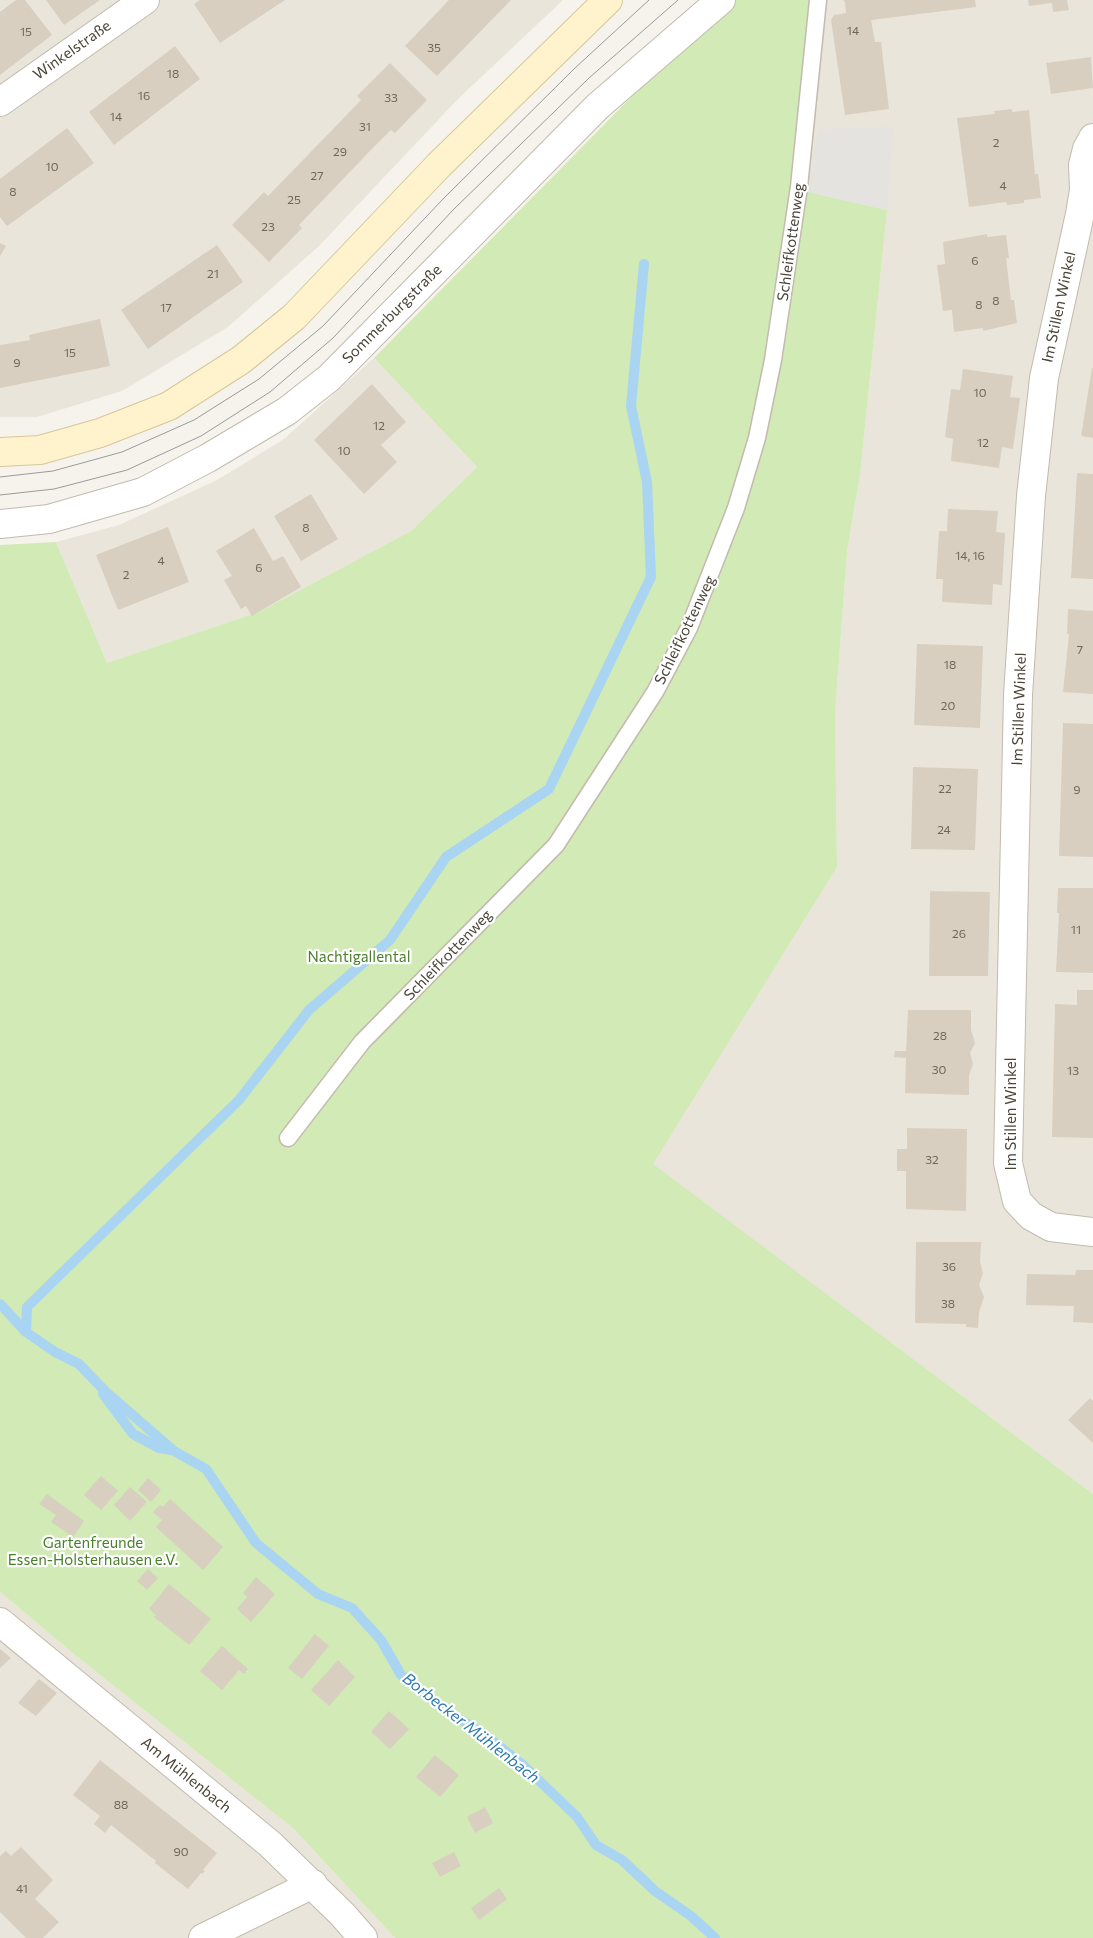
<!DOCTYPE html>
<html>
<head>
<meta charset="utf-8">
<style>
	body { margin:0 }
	canvas { display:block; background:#f6f3ec }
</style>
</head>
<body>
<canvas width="1093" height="1938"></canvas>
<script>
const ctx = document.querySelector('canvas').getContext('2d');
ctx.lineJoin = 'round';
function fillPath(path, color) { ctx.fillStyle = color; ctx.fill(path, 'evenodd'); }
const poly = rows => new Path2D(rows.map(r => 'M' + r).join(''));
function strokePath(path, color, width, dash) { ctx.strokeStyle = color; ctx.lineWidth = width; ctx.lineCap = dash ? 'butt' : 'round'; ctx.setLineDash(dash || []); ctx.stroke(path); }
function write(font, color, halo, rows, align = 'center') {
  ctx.font = font + ' Commissioner,sans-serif'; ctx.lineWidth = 4.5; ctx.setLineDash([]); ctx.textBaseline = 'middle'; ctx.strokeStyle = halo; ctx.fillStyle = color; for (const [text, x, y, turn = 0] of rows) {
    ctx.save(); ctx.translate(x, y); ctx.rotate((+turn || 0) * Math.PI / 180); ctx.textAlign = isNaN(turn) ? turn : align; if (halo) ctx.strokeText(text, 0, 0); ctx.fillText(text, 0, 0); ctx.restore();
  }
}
const residential = poly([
	[0,0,563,0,458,99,319,246,228,327,122,391,37,417,0,417],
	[821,0,1093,0,1093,1494,652,1164,837,867,835,713,847,552,860,475,887,210,808,192,806,152],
	[374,358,477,467,411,531,259,612,107,663,56,542,119,525,217,480,284,439],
	[0,1592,80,1659,294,1829,395,1938,0,1938]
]);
const green = poly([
	[730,0,813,0,791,188,887,210,860,475,847,552,835,713,837,867,653,1164,1093,1494,1093,1938,395,1938,294,1829,80,1659,0,1592,0,545,56,542,107,663,259,612,411,531,477,467,374,358,722,5]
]);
const parking = poly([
	[893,127,887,210,808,192,818,129]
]);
const stream = poly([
	[0,1304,26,1332,55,1352,79,1364,106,1392,174,1451,206,1469,256,1543,318,1594,352,1608,381,1640,401,1675,442,1708,484,1734,524,1766,577,1817,596,1845,622,1860,655,1891,691,1916,715,1938],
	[26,1332,27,1307,239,1100,309,1010,390,940,446,857,549,789,651,577,647,482,631,406,644,264],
	[103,1394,133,1434,159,1448,172,1450]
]);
const building = poly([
	[16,0,25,0,52,35,0,75,0,12],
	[46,0,100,0,64,25],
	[200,0,285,0,220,43,194,4],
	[449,0,511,0,437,76,405,46],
	[843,0,975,0,976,7,871,20,875,42,881,42,889,109,845,115,831,20,834,15,846,13,845,2],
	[1028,0,1067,0,1069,10,1053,12,1052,3,1029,6],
	[175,46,200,79,114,145,89,112],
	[1091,57,1093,88,1051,94,1046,63],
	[390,63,427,100,395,133,391,130,367,154,299,225,302,228,269,262,232,225,264,192,268,196,337,125,361,100,357,96],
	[1012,109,1012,112,1029,110,1035,174,1038,174,1041,198,1024,200,1024,203,1007,205,1006,202,969,207,957,118,995,114,994,111],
	[67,128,94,163,7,226,0,217,0,179],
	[987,234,987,237,1006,235,1009,258,1006,258,1011,300,1014,300,1017,323,983,331,983,328,954,332,952,310,943,311,937,265,945,264,943,242],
	[0,243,6,246,0,256],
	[217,245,243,282,148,349,121,310],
	[100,319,110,366,0,388,0,345,30,340,29,335],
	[1092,368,1093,368,1093,438,1081,436],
	[963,369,1013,376,1010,397,1020,398,1013,449,1002,447,999,468,951,461,953,439,945,437,951,389,960,390],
	[372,384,406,422,381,445,397,462,364,494,314,440],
	[1077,473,1093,474,1093,579,1071,578],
	[311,494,338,539,301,561,274,516],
	[948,509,998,511,996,532,1005,533,1002,585,993,584,992,605,942,602,943,579,936,579,939,531,947,531],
	[168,527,189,582,118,610,96,555],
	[254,528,273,561,283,556,301,587,252,616,246,606,241,609,224,580,232,576,216,551],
	[1068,609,1093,611,1093,694,1063,692,1069,634,1067,634],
	[917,644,983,646,980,728,914,725],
	[1063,723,1093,724,1093,857,1059,856],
	[913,767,978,769,975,850,911,849],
	[1058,888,1093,888,1093,973,1056,972,1059,913,1057,913],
	[930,891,990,892,988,976,929,976],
	[1077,990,1093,990,1093,1138,1052,1137,1055,1004,1077,1005],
	[908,1010,971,1010,971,1030,975,1043,970,1053,973,1064,969,1075,969,1095,905,1093,906,1058,894,1057,895,1051,906,1051],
	[907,1128,967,1129,966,1211,906,1209,906,1171,897,1171,897,1149,907,1149],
	[916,1242,981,1242,980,1262,983,1273,979,1285,984,1297,979,1312,978,1328,966,1327,966,1324,915,1323],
	[1076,1270,1093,1270,1093,1323,1073,1322,1074,1306,1026,1305,1027,1274,1075,1275],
	[1090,1398,1093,1401,1093,1443,1068,1420],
	[101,1476,118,1491,101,1510,84,1495],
	[148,1478,161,1490,151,1502,138,1490],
	[130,1487,147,1502,130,1521,114,1505],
	[47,1494,84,1521,73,1537,51,1522,56,1515,39,1504],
	[170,1499,223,1547,203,1570,156,1527,162,1520,153,1512,160,1505,163,1507],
	[148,1569,158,1578,147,1590,137,1581],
	[256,1577,275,1594,251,1622,237,1609,247,1597,243,1593],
	[169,1584,211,1619,189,1645,154,1617,156,1615,149,1609],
	[315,1634,329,1646,302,1679,288,1668],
	[222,1646,248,1669,244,1674,239,1670,222,1690,200,1671],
	[0,1649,11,1658,0,1668],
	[338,1660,355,1677,329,1706,311,1690],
	[39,1679,57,1693,36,1716,18,1703],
	[389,1711,409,1729,390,1749,371,1732],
	[435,1755,459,1775,440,1797,416,1777],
	[100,1760,217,1853,203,1870,205,1871,202,1874,201,1873,188,1889,155,1863,156,1861,111,1825,105,1833,94,1824,100,1816,73,1795],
	[485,1807,493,1823,475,1833,467,1817],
	[21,1847,53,1880,35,1899,59,1922,43,1938,26,1938,0,1912,0,1856,6,1851,11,1856],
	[454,1852,461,1866,440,1877,432,1863],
	[499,1888,507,1899,479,1920,471,1908]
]);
const lane = poly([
	[288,1138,362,1042,556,845,655,692,689,628,736,508,757,438,773,360,799,187,818,0]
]);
const street = poly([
	[0,102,145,0],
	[1093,138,1087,149,1083,165,1084,190,1080,214,1044,378,1031,496,1018,695,1008,1163,1017,1201,1031,1216,1051,1227,1093,1232],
	[0,524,49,519,143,492,208,458,287,411,329,378,598,106,721,0],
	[0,1622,270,1844,342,1914,363,1938],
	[203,1938,313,1884]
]);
const secondary = poly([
	[0,452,40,450,100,433,169,406,241,360,294,317,439,165,608,0]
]);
const tram = poly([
	[0,477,53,471,122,452,194,420,259,379,323,326,443,199,575,68,649,0],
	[0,495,54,489,127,470,201,436,270,392,333,338,454,209,589,78,678,0]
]);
const numberNames = [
	["14",853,31],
	["15",26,32],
	["35",434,48],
	["18",173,74],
	["16",144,96],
	["33",391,98],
	["14",116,117],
	["31",365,127],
	["2",996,143],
	["29",340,152],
	["10",52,167],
	["27",317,176],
	["4",1003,186],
	["8",13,192],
	["25",294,200],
	["23",268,227],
	["6",975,261],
	["21",213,274],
	["8",996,301],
	["8",979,305],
	["17",166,308],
	["15",70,353],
	["9",17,363],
	["10",980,393],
	["12",379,426],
	["12",983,443],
	["10",344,451],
	["8",306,528],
	["14, 16",970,556],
	["4",161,561],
	["6",259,568],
	["2",126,575],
	["7",1080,650],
	["18",950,665],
	["20",948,706],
	["22",945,789],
	["9",1077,790],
	["24",944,830],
	["11",1076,930],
	["26",959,934],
	["28",940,1036],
	["30",939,1070],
	["13",1073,1071],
	["32",932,1160],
	["36",949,1267],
	["38",948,1304],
	["88",121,1805],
	["90",181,1852],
	["41",22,1889]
];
const streetNames = [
	["Winkelstraße",72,50,-35],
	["Schleifkottenweg",791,242,-82],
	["Im Stillen Winkel",1059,307,-78],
	["Sommerburgstraße",392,314,-45],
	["Schleifkottenweg",685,630,-64],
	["Im Stillen Winkel",1019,709,-88],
	["Schleifkottenweg",448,955,-46],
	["Im Stillen Winkel",1011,1114,-90],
	["Am Mühlenbach",186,1775,39]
];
const parkNames = [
	["Nachtigallental",359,957],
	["Gartenfreunde",93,1543],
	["Essen-Holsterhausen e.V.",93,1560]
];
const waterNames = [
	["Borbecker Mühlenbach",471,1728,38]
];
fillPath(residential, '#eae5da');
fillPath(green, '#d2eab5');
fillPath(parking, '#e5e3e0');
strokePath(stream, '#a9d4f2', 10);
fillPath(building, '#d8cfc1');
strokePath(lane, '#c2bbae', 19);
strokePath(street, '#c2bbae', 30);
strokePath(secondary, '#d6c79b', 30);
strokePath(lane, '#fff', 16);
strokePath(street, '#fff', 28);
strokePath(secondary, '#fff3cd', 28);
strokePath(tram, '#9a9a9a', 1);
write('12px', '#6e675b', null, numberNames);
write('15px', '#4b4439', '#fff', streetNames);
write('15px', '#4a7f2a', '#fff', parkNames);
write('italic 16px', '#2e7ab2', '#fff', waterNames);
</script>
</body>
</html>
